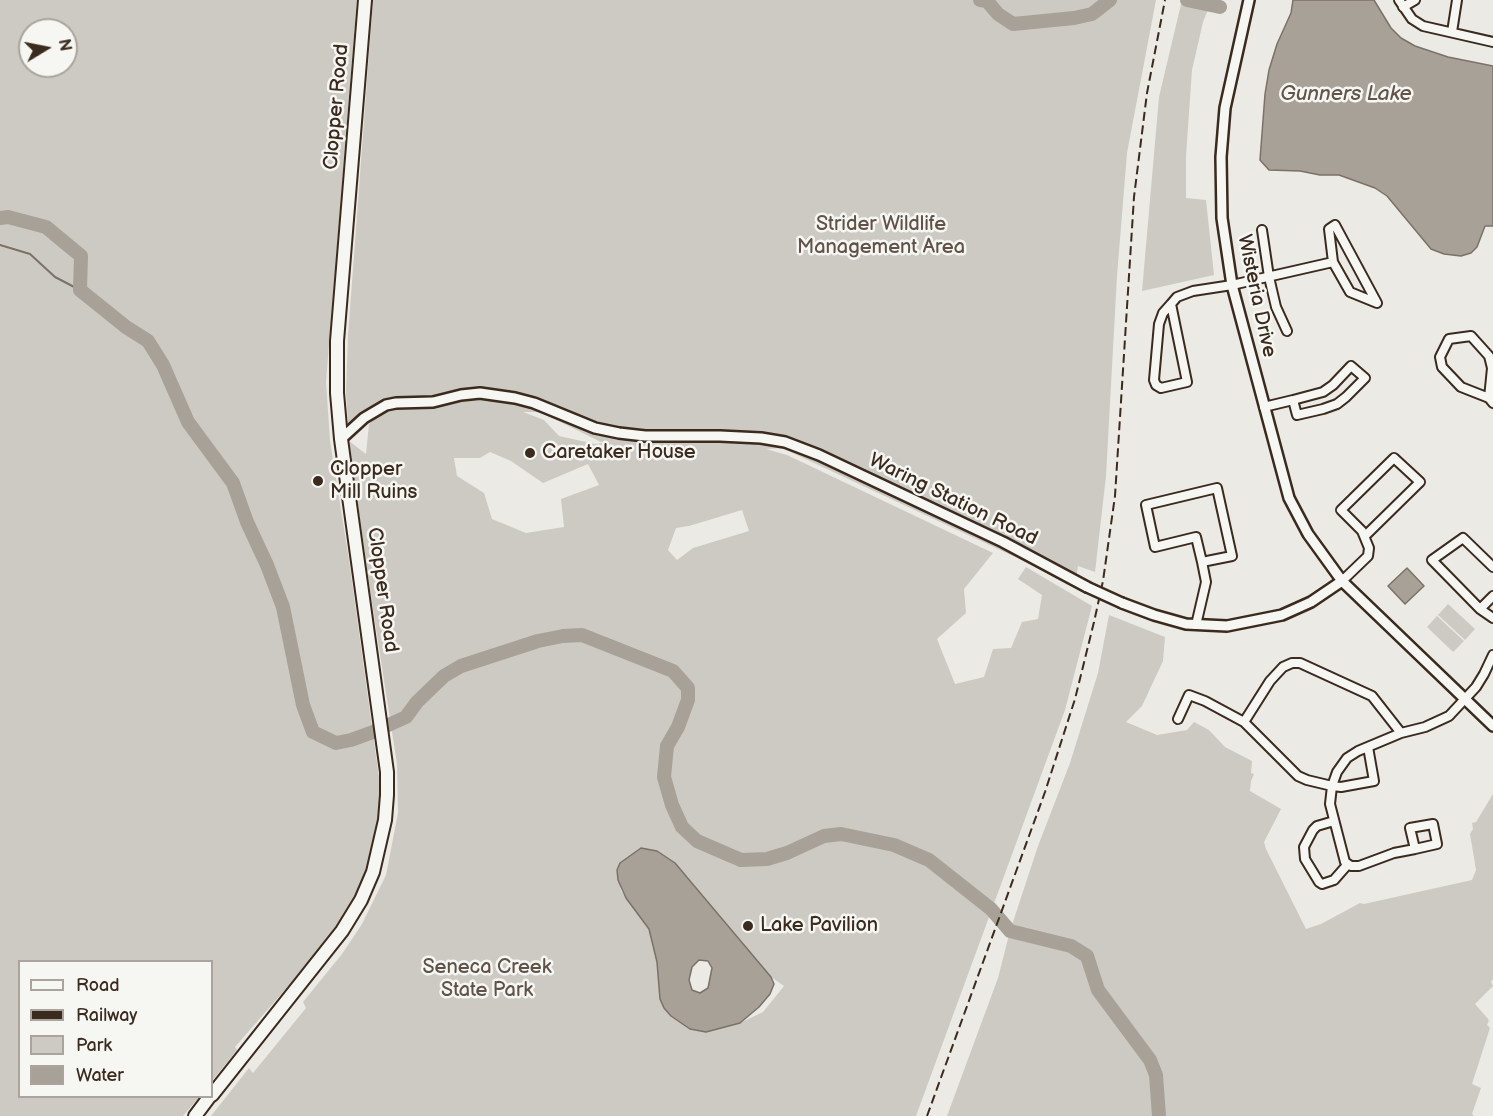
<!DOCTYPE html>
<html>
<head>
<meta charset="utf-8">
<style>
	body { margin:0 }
	#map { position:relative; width:1493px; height:1116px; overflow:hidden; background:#ebeae5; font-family:"Balsamiq Sans",sans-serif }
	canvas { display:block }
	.legend { position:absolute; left:18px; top:960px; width:195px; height:138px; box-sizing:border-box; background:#f6f6f2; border:2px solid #aba49d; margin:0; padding:8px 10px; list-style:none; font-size:18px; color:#3b2a1e }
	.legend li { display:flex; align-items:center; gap:12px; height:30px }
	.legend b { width:30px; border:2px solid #aba49d }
	.north { position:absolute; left:18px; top:18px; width:60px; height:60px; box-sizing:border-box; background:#f6f6f2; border:2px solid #aba49d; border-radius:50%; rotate:80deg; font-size:16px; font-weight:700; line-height:24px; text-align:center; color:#3b2a1e }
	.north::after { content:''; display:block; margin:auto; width:21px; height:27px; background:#3b2a1e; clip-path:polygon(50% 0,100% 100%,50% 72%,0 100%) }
</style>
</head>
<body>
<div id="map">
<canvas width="1493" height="1116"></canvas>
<ul class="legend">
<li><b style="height:8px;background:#f6f6f2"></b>Road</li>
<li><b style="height:8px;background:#3b2a1e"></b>Railway</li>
<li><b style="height:16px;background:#cdcac4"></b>Park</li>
<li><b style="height:16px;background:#a8a198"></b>Water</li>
</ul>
<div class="north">N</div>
</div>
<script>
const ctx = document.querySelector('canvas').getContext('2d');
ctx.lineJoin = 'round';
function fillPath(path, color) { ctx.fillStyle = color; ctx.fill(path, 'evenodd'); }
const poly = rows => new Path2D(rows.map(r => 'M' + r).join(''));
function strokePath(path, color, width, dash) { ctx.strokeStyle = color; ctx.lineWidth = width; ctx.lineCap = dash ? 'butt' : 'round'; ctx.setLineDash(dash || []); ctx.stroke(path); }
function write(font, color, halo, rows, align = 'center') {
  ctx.font = font + ' "Balsamiq Sans",sans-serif'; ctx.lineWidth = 5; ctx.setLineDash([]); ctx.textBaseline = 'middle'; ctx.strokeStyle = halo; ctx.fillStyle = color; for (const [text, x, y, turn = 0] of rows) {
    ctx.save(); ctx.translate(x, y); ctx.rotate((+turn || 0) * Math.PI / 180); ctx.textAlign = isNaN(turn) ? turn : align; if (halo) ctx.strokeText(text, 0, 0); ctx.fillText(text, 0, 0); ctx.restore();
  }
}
const green = poly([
	[0,0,357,0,326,382,330,441,349,560,381,792,376,837,366,871,350,907,324,945,235,1047,237,1050,212,1081,212,962,20,962,20,1096,199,1097,183,1116,0,1116],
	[30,30,66,30,66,66,30,66],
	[373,0,1156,0,1127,153,1117,276,1106,476,1095,572,1078,566,1075,585,782,448,766,449,787,455,993,553,964,589,966,613,937,639,955,684,984,677,993,649,1011,648,1022,622,1038,619,1042,595,1018,579,1026,567,1092,606,1065,710,916,1116,211,1116,249,1068,253,1073,306,1008,303,1002,342,954,362,924,386,875,398,813,397,764,370,590,349,441,346,391,348,336],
	[523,412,540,412,603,443,595,444,559,436,544,420],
	[370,415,379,415,369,424,366,454,349,441],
	[490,452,511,461,543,483,588,464,599,485,561,499,564,527,526,533,492,519,484,493,457,476,454,458,480,458],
	[742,510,749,531,693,548,677,560,668,550,676,528,689,526],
	[617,870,687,876,771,977,784,986,763,1012,740,1023,706,1032,664,1008,660,999,657,962,649,929,621,891],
	[1182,0,1212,0,1203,22,1192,70,1186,156,1186,198,1206,200,1214,275,1142,291,1159,97],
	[1448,604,1475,629,1465,640,1438,615],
	[1109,615,1165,637,1163,661,1142,706,1126,722,1157,735,1187,730,1194,722,1209,730,1225,747,1252,761,1251,773,1254,774,1251,781,1250,791,1281,809,1264,842,1266,849,1306,929,1321,924,1360,903,1364,904,1472,880,1476,870,1470,834,1473,829,1472,823,1476,822,1493,794,1493,979,1491,982,1493,986,1475,1004,1489,1020,1487,1025,1490,1028,1472,1084,1481,1088,1472,1114,1474,1116,947,1116,998,978,1010,931,1038,846,1070,763,1098,673],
	[1437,616,1464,641,1453,652,1427,627]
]);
const water = poly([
	[1293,0,1374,0,1391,28,1401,38,1415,46,1448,57,1493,66,1493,226,1485,226,1477,247,1471,253,1461,256,1444,254,1431,249,1387,196,1375,188,1339,175,1320,175,1300,171,1269,170,1260,160,1265,94,1269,70,1277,44,1291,13,1293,0],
	[1407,568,1424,586,1405,604,1388,586,1407,568],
	[641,848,657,851,675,863,771,977,774,984,770,994,759,1007,740,1023,706,1032,690,1029,671,1016,664,1008,660,999,657,962,649,929,626,898,618,880,617,870,620,863,641,848],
	[699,960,708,961,712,968,708,988,700,993,692,990,689,980,692,967,699,960]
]);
const stream = poly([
	[0,245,30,254,55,277,80,290]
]);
const river = poly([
	[980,0,987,1,998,14,1013,24,1074,18,1092,14,1110,0],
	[1187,0,1220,7],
	[0,218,8,217,46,227,81,256,80,290,126,327,148,341,163,365,188,422,233,483,247,522,267,565,283,607,303,705,313,732,336,743,351,740,373,732,406,717,417,702,444,676,461,666,538,641,563,636,582,635,673,671,688,688,688,700,678,727,667,746,664,777,672,805,682,827,697,841,741,860,767,859,787,853,824,836,841,834,894,845,929,860,991,909,1010,931,1071,946,1087,956,1098,990,1150,1060,1156,1075,1159,1116]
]);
const minor = poly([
	[1399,0,1412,19,1423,26,1493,42],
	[1403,7,1415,0],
	[1452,32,1457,0],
	[1262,230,1269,277,1276,307,1287,331],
	[1171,304,1163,313,1159,324,1154,380,1156,385,1161,388,1187,382,1171,304,1177,297,1193,291,1232,285,1333,262,1329,229,1335,225,1377,303,1350,292,1333,262],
	[1489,398,1492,368,1489,356,1471,336,1449,339,1440,357,1442,367,1461,387,1489,398,1493,403],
	[1264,407,1293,400,1323,392,1333,385,1351,366,1365,378,1346,397,1337,404,1323,409,1297,415,1293,400],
	[1493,567,1463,538,1432,560,1480,609,1493,618],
	[1342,581,1368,556,1369,548,1362,531,1341,510,1394,458,1420,482,1365,536],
	[1480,609,1493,596],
	[1196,625,1206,582,1202,562,1232,556,1217,488,1146,505,1155,547,1196,537,1202,562],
	[1178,719,1189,695,1205,701,1244,722,1298,776,1307,780,1332,786,1341,787,1374,781,1368,747],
	[1244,722,1270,681,1283,667,1292,663,1300,663,1372,696,1401,733],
	[1334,821,1317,826,1313,830,1304,847,1305,859,1319,882,1322,884,1334,880,1348,864],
	[1415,849,1410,828,1433,824,1437,844,1415,849,1394,853,1359,866,1351,866,1345,862,1330,804,1332,786,1337,772,1347,758,1358,751,1401,733,1425,727,1449,716,1476,687,1484,674,1493,655]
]);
const tertiary = poly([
	[1249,0,1225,108,1221,157,1222,218,1232,285,1289,498,1308,534,1342,581,1493,726],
	[341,439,364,418,386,405,396,403,433,402,461,395,480,393,515,398,534,403,595,428,619,433,645,436,720,436,761,438,785,442,819,455,1003,542,1087,587],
	[1122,603,1154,615,1186,624,1227,626,1282,615,1311,602,1342,581]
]);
const primary = poly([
	[212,1095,342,931,361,900,373,872,385,820,387,795,387,772,341,439,337,393,337,341,365,0],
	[195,1116,210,1096]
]);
const rail = poly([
	[927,1116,1045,792,1075,699,1094,622,1103,581,1115,496,1134,197,1147,93,1165,0]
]);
const tertiaryBridge = poly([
	[1087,587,1122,603]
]);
const markers = [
	[530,453,6,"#3b2a1e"],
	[318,481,6,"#3b2a1e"],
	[748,926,6,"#3b2a1e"]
];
const streetNames = [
	["Clopper Road",337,107,-85],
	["Wisteria Drive",1256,296,78],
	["Waring Station Road",953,500,26],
	["Clopper Road",382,590,82]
];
const parkNames = [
	["Strider Wildlife",881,225],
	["Management Area",881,248],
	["Seneca Creek",487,968],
	["State Park",487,991]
];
const poiNames = [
	["Caretaker House",542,453],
	["Clopper",330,470],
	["Mill Ruins",330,493],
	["Lake Pavilion",760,926]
];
const waterNames = [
	["Gunners Lake",1346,95]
];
fillPath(green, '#cdcac4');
fillPath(water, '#a8a198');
strokePath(water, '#7c7167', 1.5);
strokePath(stream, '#7c7167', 2);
strokePath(river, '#a8a198', 14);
strokePath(minor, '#3b2a1e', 12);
strokePath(tertiary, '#3b2a1e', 14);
strokePath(primary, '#3b2a1e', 16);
strokePath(minor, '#f6f6f2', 8);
strokePath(tertiary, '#f6f6f2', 9);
strokePath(primary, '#f6f6f2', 12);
strokePath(rail, '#3b2a1e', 2, [9, 4.5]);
strokePath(tertiaryBridge, '#3b2a1e', 14, []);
strokePath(tertiaryBridge, '#f6f6f2', 9);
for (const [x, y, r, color] of markers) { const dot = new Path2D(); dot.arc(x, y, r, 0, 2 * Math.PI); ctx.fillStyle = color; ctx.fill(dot); strokePath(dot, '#f6f6f2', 2); }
write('20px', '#3b2a1e', '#f6f6f2', streetNames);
write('20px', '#605248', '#f6f6f2', parkNames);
write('20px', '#3b2a1e', '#f6f6f2', poiNames, 'left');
write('italic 21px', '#615449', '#f6f6f2', waterNames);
</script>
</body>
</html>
